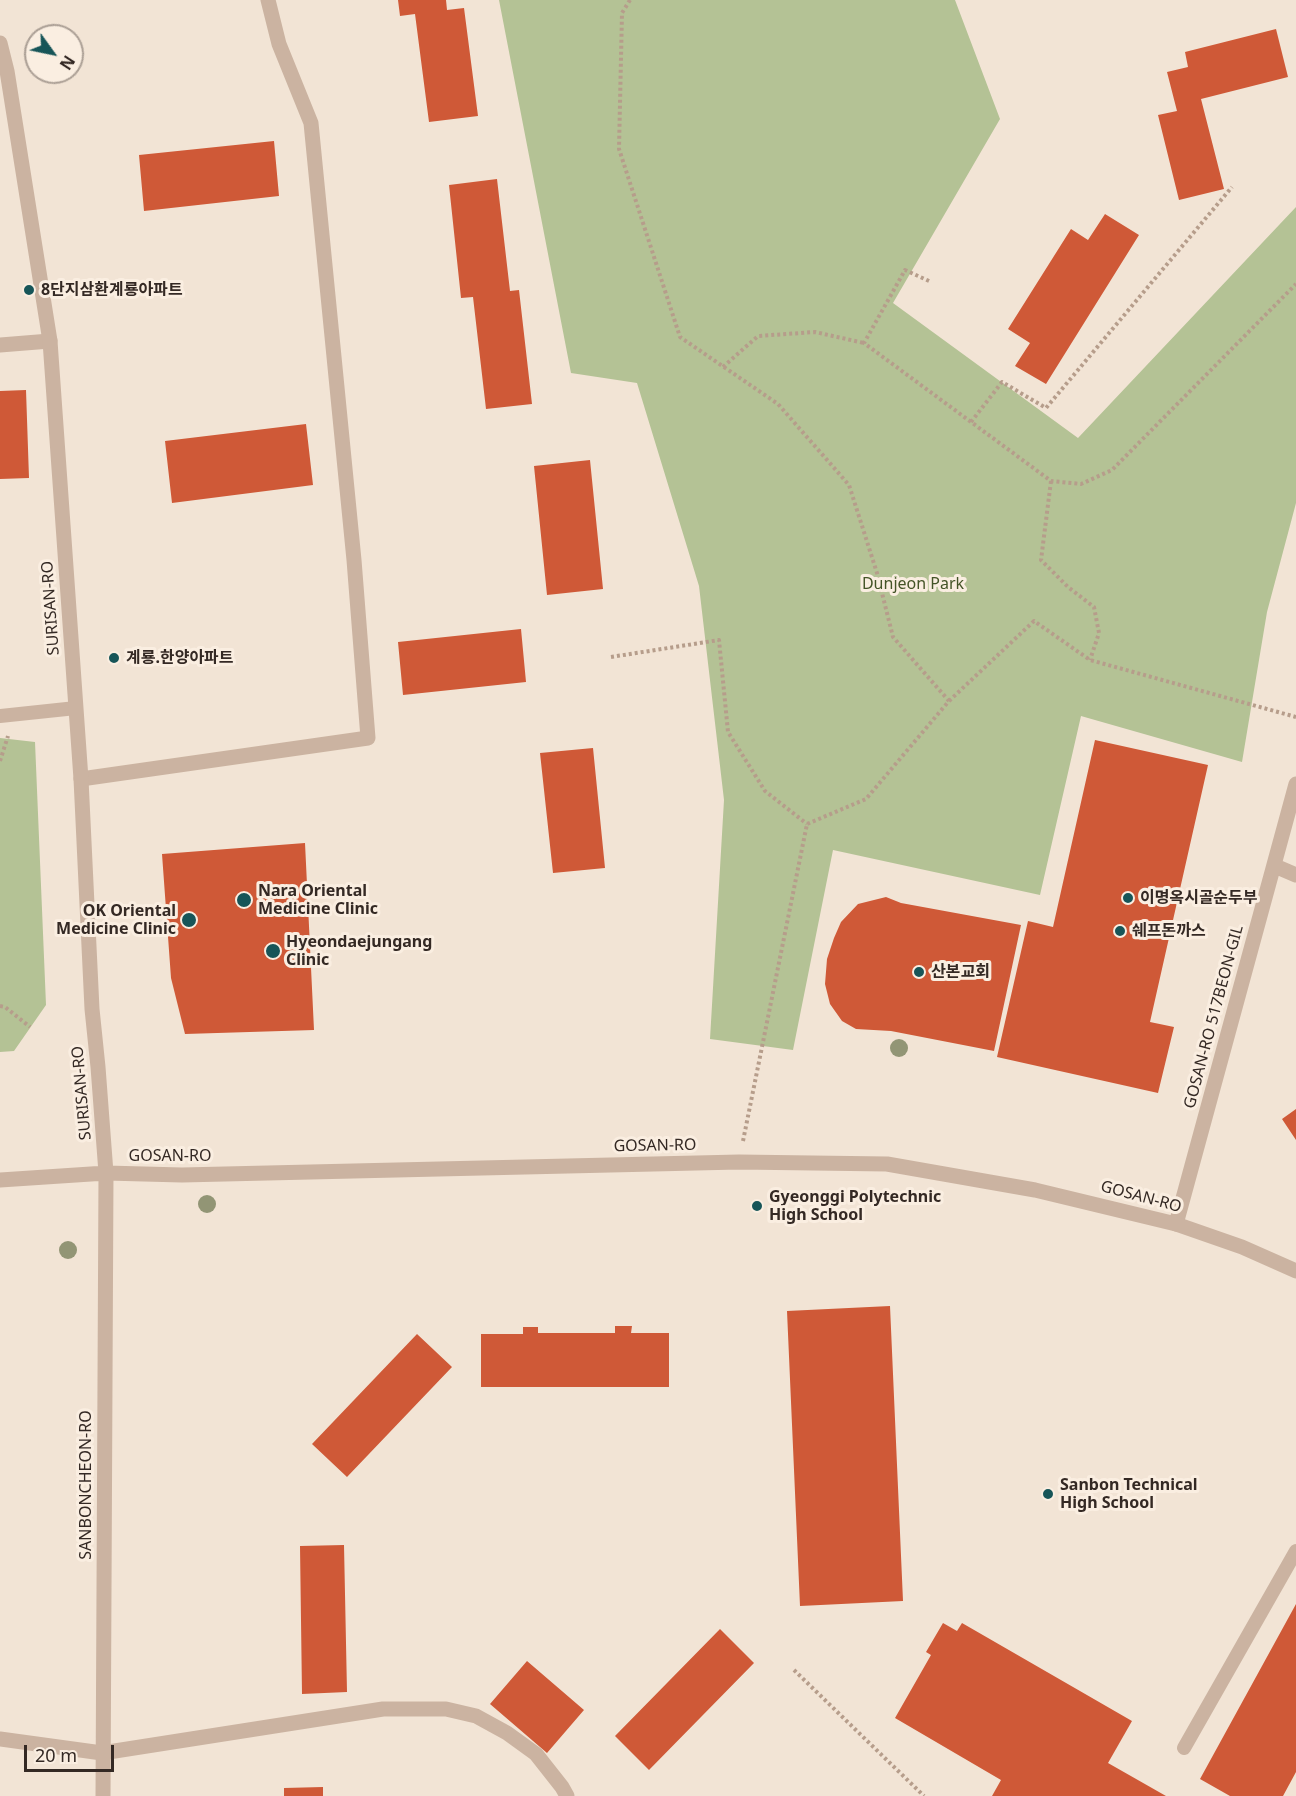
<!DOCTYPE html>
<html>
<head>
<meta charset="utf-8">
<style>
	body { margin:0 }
	#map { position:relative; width:1296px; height:1796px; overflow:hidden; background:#f2e4d5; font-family:"Noto Sans",sans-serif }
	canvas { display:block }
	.north { position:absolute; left:24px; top:24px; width:60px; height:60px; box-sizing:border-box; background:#faeee1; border:2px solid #ab9f95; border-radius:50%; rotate:123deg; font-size:16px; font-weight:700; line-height:24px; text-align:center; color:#342924 }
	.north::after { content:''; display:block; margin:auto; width:21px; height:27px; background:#175558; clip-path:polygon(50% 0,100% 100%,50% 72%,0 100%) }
	.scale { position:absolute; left:24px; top:1745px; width:90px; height:27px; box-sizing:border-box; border:3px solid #342924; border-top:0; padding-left:8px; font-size:18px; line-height:21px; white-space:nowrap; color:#342924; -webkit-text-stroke:4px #faeee1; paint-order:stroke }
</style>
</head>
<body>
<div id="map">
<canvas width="1296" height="1796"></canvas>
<div class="north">N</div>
<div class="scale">20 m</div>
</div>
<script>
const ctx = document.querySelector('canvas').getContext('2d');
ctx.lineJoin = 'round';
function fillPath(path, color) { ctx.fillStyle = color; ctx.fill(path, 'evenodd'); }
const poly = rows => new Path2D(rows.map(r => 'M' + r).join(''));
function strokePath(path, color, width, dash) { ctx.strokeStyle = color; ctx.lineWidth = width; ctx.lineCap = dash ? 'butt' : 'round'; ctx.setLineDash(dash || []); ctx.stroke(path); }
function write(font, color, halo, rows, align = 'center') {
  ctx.font = font + ' "Noto Sans","Noto Sans KR",sans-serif'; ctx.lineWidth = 6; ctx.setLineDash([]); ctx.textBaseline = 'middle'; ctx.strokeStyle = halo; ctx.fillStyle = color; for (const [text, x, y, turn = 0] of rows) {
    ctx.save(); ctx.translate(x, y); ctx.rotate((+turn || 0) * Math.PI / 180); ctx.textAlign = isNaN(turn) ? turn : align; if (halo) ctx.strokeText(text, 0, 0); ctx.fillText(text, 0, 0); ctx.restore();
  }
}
const green = poly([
	[499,0,955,0,1000,119,893,303,1078,438,1296,207,1296,503,1267,612,1242,762,1081,716,1040,895,833,850,793,1050,710,1039,724,800,699,586,637,383,571,373],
	[0,738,35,742,46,1005,14,1051,0,1052]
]);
const building = poly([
	[398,0,446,0,447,10,464,8,478,116,429,122,415,14,400,16],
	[1276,29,1288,77,1201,99,1224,189,1179,200,1158,115,1177,111,1167,72,1188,67,1185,52],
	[274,141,279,196,144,211,139,155],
	[497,179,510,291,519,290,532,404,486,409,473,297,461,298,449,185],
	[1105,214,1139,235,1046,384,1015,366,1030,343,1008,329,1071,229,1088,240],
	[26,390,29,478,0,479,0,391],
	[306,424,313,485,172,503,165,441],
	[590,460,603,589,547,595,534,466],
	[521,629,526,682,403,695,398,642],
	[1095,740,1208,765,1150,1022,1174,1027,1158,1093,997,1057,1028,921,1053,927],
	[593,748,605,868,553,873,540,753],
	[305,843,314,1030,185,1034,171,978,162,854],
	[886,897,901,903,1021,925,994,1051,891,1031,856,1029,842,1021,830,1004,825,984,827,959,834,938,841,922,858,904],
	[1296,1109,1296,1140,1282,1119],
	[890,1306,903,1601,800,1606,787,1311],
	[615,1326,632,1326,631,1333,669,1333,669,1387,481,1387,481,1334,523,1334,523,1327,538,1327,538,1333,615,1333],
	[417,1334,452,1367,347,1477,312,1444],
	[344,1545,347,1692,302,1694,300,1546],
	[1296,1604,1296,1772,1283,1796,1230,1796,1200,1779],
	[943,1623,957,1631,962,1623,1132,1721,1108,1763,1166,1796,992,1796,1001,1780,895,1718,931,1655,926,1652],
	[720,1629,754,1663,649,1770,615,1736],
	[527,1661,584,1710,547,1753,490,1704],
	[323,1787,323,1796,284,1796,284,1788]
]);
const path = poly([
	[630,0,622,13,619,149,680,337,778,404,849,485,877,573,893,637,949,701,866,799,807,824],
	[929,281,905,270,864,343,1051,481,1081,484,1112,470,1296,284],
	[723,367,758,336,815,332,864,343],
	[971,422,1002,382,1046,408,1232,187],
	[1051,481,1041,560,1068,587,1094,607,1099,633,1090,660],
	[611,657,719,640,728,732,765,791,807,824],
	[949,701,1034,621,1090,660,1296,717],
	[0,761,8,736],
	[0,1006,5,1007,30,1027],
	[743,1141,807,824],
	[794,1670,924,1796]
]);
const service = poly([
	[0,716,76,708],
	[1184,1748,1296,1551]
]);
const minor = poly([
	[0,345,50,341],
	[81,779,368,738,354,560,311,123,279,44,268,0],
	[1275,866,1296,875],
	[1176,1224,1296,784],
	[0,1739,102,1753,383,1709,446,1709,476,1716,507,1733,536,1754,562,1787,567,1796]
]);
const tertiary = poly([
	[0,43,7,71,50,341,81,779,92,1009,98,1067,106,1173,103,1796],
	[0,1180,106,1173,182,1175,739,1162,887,1164,1035,1190,1176,1224,1242,1247,1296,1271]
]);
const trees = [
	[899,1048],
	[207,1204],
	[68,1250]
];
const markers = [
	[29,290,6,"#175558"],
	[114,658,6,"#175558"],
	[1128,898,6,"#175558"],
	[244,900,8,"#175558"],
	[189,920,8,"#175558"],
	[1120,931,6,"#175558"],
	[273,951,8,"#175558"],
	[919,972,6,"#175558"],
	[757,1206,6,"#175558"],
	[1048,1494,6,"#175558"]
];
const poiNames = [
	["8단지삼환계룡아파트",41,290],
	["계룡.한양아파트",126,658],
	["Nara Oriental",258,891],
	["Medicine Clinic",258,909],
	["이명옥시골순두부",1140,898],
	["OK Oriental",176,911,"right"],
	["Medicine Clinic",176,929,"right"],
	["쉐프돈까스",1132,931],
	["Hyeondaejungang",286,942],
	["Clinic",286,960],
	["산본교회",931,972],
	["Gyeonggi Polytechnic",769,1197],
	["High School",769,1215],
	["Sanbon Technical",1060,1485],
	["High School",1060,1503]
];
const parkNames = [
	["Dunjeon Park",913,584]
];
const streetNames = [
	["SURISAN-RO",51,608,-94],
	["GOSAN-RO 517BEON-GIL",1214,1017,-75],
	["SURISAN-RO",82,1093,-95],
	["GOSAN-RO",655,1146,-1],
	["GOSAN-RO",170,1156],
	["GOSAN-RO",1141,1197,15],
	["SANBONCHEON-RO",86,1485,-90]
];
fillPath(green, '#b4c295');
fillPath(building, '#cf5937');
strokePath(path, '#b69d8b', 4, [3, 3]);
strokePath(service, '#cbb3a1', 14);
strokePath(minor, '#cbb3a1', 15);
strokePath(tertiary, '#cbb3a1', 15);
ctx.fillStyle = '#929575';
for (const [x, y] of trees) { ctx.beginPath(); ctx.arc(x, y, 9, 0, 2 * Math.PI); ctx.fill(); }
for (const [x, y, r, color] of markers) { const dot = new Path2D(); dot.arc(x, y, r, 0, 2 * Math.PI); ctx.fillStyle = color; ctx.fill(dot); strokePath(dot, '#faeee1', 2); }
write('bold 16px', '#342924', '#faeee1', poiNames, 'left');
write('16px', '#445427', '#faeee1', parkNames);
write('16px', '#342924', '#faeee1', streetNames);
</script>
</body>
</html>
